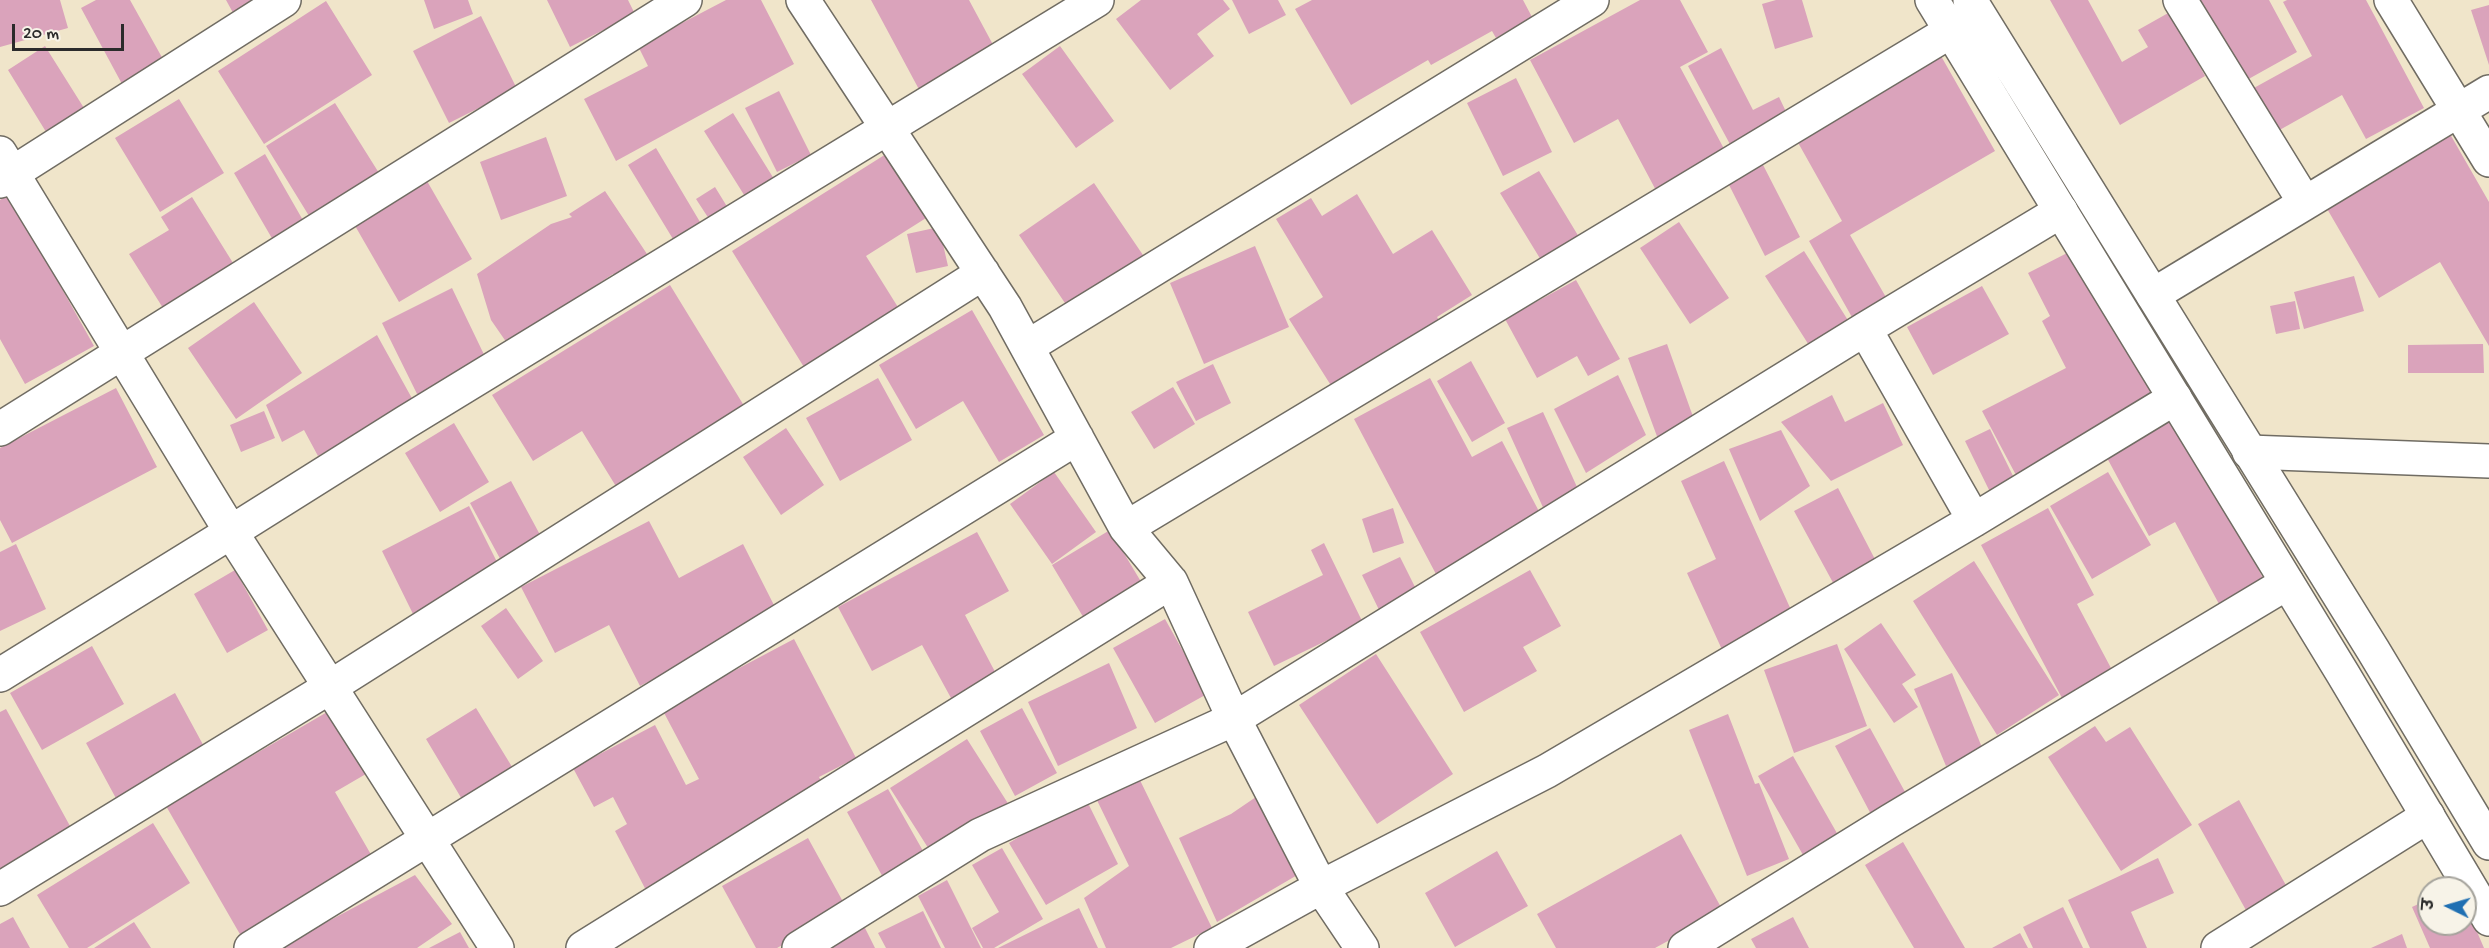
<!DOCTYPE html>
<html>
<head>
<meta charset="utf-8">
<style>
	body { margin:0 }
	#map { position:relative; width:2489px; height:948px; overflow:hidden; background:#f0e5ca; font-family:"Gochi Hand","Playpen Sans Deva",sans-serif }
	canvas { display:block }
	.north { position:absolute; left:2417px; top:876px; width:60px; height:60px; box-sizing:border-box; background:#f7f3e8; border:2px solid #a5a39c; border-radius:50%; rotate:275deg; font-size:16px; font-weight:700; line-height:24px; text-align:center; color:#2b2b2b }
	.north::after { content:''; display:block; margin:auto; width:21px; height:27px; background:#1f6fb2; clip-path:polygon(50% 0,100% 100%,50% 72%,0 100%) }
	.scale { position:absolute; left:12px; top:24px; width:112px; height:27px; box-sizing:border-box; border:3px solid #2b2b2b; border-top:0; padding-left:8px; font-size:18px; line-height:21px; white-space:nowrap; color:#2b2b2b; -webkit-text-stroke:4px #f7f3e8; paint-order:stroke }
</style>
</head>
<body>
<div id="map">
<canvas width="2489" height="948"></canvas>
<div class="north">उ</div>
<div class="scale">20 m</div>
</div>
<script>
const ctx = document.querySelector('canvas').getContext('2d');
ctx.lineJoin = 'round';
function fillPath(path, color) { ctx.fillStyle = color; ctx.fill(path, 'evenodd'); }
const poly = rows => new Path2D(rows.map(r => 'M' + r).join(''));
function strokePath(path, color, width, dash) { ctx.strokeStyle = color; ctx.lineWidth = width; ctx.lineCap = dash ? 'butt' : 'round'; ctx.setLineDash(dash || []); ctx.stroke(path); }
const building = poly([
	[0,0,60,0,68,28,0,47],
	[96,0,130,0,164,61,122,84,81,8],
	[226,0,271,0,237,20],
	[424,0,468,0,473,14,434,29],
	[547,0,628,0,635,14,570,47],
	[726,0,761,0,794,64,616,161,584,99,648,66,638,46],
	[871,0,969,0,998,54,922,95],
	[1141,0,1223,0,1230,9,1197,34,1214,56,1170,90,1116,19],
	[1232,0,1278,0,1286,15,1249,34],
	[1312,0,1523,0,1532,17,1496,38,1492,31,1431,65,1428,60,1351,105,1295,9],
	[1640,0,1680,0,1708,52,1680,67,1729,158,1659,196,1618,119,1574,143,1530,60],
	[1776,0,1802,0,1813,37,1775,49,1762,4],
	[2050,0,2088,0,2122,62,2148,47,2138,30,2170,12,2205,76,2120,125],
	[2191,0,2269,0,2297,52,2236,86],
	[2287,0,2366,0,2424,108,2366,139,2342,95,2276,132,2252,89,2312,56,2283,2],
	[326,1,372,75,264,144,218,71],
	[2489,5,2489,65,2471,10],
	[481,16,517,89,449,123,413,51],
	[45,46,89,116,51,140,8,70],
	[1060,46,1114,121,1076,148,1022,74],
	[1721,48,1753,110,1779,97,1789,118,1732,148,1688,66],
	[1941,56,1995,151,1850,235,1887,299,1853,319,1809,241,1842,221,1796,139],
	[1516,78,1552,152,1503,176,1467,103],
	[779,91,811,155,777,172,745,108],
	[179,99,224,173,160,212,115,138],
	[335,103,384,181,314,224,266,146],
	[733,113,779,187,751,206,704,131],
	[2450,134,2489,202,2489,346,2440,262,2379,298,2326,207],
	[546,137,567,196,501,220,480,162],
	[656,148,703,227,676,244,628,165],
	[894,149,934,213,866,256,901,312,807,372,732,251],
	[265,154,308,229,277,247,234,173],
	[1761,161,1800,237,1765,256,1726,179],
	[1539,171,1582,242,1544,265,1500,193],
	[427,181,472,259,399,302,354,224],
	[1094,183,1145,258,1069,309,1019,235],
	[715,187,731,213,713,225,696,199],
	[605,191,647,254,651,267,622,287,613,274,543,320,509,346,491,320,477,274,551,224,572,217,569,214],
	[9,194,94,346,25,384,0,339,0,200],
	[1357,194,1393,254,1432,230,1472,295,1437,317,1444,328,1337,395,1289,319,1323,297,1276,219,1311,198,1322,216],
	[192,197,238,271,168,316,129,254,169,230,161,217],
	[1679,222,1729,298,1690,324,1640,248],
	[939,227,948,266,916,273,907,234],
	[1255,246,1289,327,1204,364,1170,283],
	[2075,249,2165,400,2017,477,1982,411,2066,368,2042,321,2050,316,2028,273],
	[1804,251,1851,325,1812,350,1765,276],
	[2354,276,2364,311,2304,329,2294,292],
	[1576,280,1620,359,1588,376,1577,356,1537,378,1505,319],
	[670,285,746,409,617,488,582,431,533,461,492,395],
	[1982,286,2009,334,1933,375,1907,327],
	[452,288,490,367,421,402,382,323],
	[2295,301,2300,329,2276,334,2270,306],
	[254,302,302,373,236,419,188,348],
	[972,310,1044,435,999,462,963,401,916,429,879,365],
	[377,335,414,402,318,456,304,430,282,442,266,405],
	[1667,344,1696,425,1658,439,1628,358],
	[2483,344,2484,373,2408,373,2408,345],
	[1471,361,1505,423,1472,442,1437,381],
	[1213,364,1231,403,1196,421,1176,382],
	[1618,375,1646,435,1586,473,1554,409],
	[878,378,912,440,840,481,806,418],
	[1430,378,1472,457,1502,441,1543,519,1437,576,1354,419],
	[1173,387,1195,424,1154,449,1131,412],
	[116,388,157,467,12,543,0,520,0,448],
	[1832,395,1845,422,1883,403,1903,445,1831,481,1781,422],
	[264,411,275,438,241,452,230,425],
	[1543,412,1582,498,1546,514,1507,428],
	[2178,417,2264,580,2219,604,2175,522,2149,536,2106,456],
	[454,423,489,482,440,512,405,453],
	[786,428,824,485,781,515,743,457],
	[1990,429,2016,482,1991,494,1965,441],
	[1781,430,1810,486,1760,521,1729,449],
	[1724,461,1796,621,1724,654,1687,573,1716,559,1681,481],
	[1054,472,1096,532,1052,564,1010,504],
	[2108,472,2151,545,2092,579,2050,506],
	[511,481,545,544,504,566,470,503],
	[1838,488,1879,567,1837,590,1794,511],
	[469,506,502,572,414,616,382,551],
	[1393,508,1404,543,1373,553,1362,519],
	[2048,508,2094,595,2077,604,2112,670,2062,698,1981,545],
	[649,521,679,578,743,544,779,615,640,686,609,625,555,653,521,587],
	[1110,530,1143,585,1085,620,1052,565],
	[977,532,1009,591,965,615,1002,685,957,709,922,645,872,671,838,607],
	[1324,543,1363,623,1274,666,1248,612,1323,575,1311,550],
	[16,544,46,609,0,631,0,552],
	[1400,557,1420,597,1382,616,1362,575],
	[1974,561,2059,695,1997,735,1913,601],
	[235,570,268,630,227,653,194,594],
	[1530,570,1561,626,1523,647,1537,671,1464,712,1420,632],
	[506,608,543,661,518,679,481,626],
	[1165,619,1207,694,1155,723,1113,648],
	[1881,623,1916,675,1902,684,1918,707,1894,723,1844,649],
	[794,639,856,758,819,777,826,790,648,894,615,831,627,824,613,797,594,807,573,768,655,725,686,785,699,779,662,709],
	[1837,644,1867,726,1794,753,1764,670],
	[92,646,124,704,42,750,10,693],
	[1376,654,1453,774,1377,824,1299,705],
	[1109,663,1137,728,1058,766,1028,702],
	[1952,673,1983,750,1946,766,1914,689],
	[175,693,207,752,118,802,86,743],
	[334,708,371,771,335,792,373,858,241,936,166,806],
	[476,708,517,775,466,806,426,739],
	[1022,708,1057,773,1015,796,980,731],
	[6,709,76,837,0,879,0,712],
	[1728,714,1755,784,1759,783,1789,859,1747,876,1689,730],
	[2095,726,2106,742,2130,727,2192,825,2121,871,2048,757],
	[1870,728,1910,801,1874,820,1835,746],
	[967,739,1009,805,932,854,890,788],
	[1793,756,1838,835,1803,855,1758,776],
	[1136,772,1212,928,1171,948,1106,948,1084,898,1129,866,1093,792],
	[888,789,927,858,885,881,847,812],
	[1085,797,1118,864,1046,905,1009,843],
	[1256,797,1299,874,1217,922,1179,838,1231,814],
	[2239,800,2288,889,2247,912,2198,824],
	[153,823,190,883,87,948,69,948,37,895],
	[1681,834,1723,911,1655,948,1556,948,1537,914],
	[808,838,847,909,777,948,756,948,722,886],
	[1903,842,1965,948,1914,948,1865,865],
	[1002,848,1043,919,994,948,983,948,972,928,999,912,972,865],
	[1497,851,1528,906,1455,947,1425,893],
	[2158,858,2174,893,2131,912,2147,948,2090,948,2068,900],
	[415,875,452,924,417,948,278,948],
	[947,880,981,948,945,948,918,896],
	[2429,899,2429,924,2465,924,2465,904,2484,948,2430,948,2412,907],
	[2063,907,2083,948,2033,948,2023,927],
	[1079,908,1098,948,998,948],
	[923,911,941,948,886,948,878,933],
	[13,917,30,948,0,948,0,924],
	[1793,917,1809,948,1756,948,1751,939],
	[134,922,151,948,94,948],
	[864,926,875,948,819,948],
	[460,932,469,948,429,948],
	[2020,933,2028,948,1992,948],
	[2402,934,2407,948,2371,948]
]);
const minor = poly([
	[803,0,1005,307,1126,528,1171,582,1234,719,1321,887,1547,771,1974,520,2175,398],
	[2180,0,2305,203],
	[2391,0,2489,160],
	[0,153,231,532,0,675],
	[0,181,284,0],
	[2153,295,2489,92],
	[1865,329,1974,520],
	[1027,347,1592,0],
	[0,429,685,0],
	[2249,452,2489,461],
	[1126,528,1951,31],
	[0,889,330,687,983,273],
	[251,948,1077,438],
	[497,948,231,532,406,422,1097,0],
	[583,948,1171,582],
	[799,948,980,835,1234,719,1865,329,2061,211],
	[1211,948,1321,887,1362,948],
	[1685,948,1890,821,2287,583],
	[2218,948,2428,816]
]);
const secondary = poly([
	[1932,0,2343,674,2489,919],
	[1970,0,2373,650,2489,843]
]);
fillPath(building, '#daa3bb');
strokePath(minor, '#706c63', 36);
strokePath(secondary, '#706c63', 36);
strokePath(minor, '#fff', 33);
strokePath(secondary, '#fff', 33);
</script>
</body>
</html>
